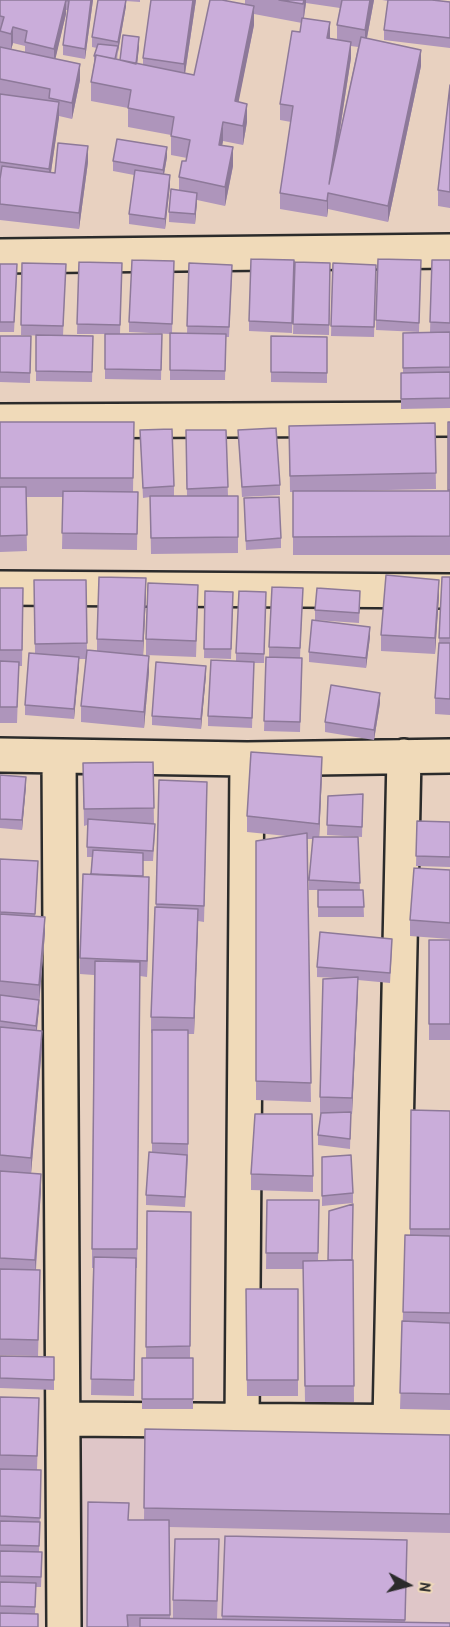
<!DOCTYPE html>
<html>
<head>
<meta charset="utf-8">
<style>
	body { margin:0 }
	#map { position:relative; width:450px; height:1627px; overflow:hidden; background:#e8d1c0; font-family:"Patrick Hand",sans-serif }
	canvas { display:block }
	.north { position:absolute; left:378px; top:1555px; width:60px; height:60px; -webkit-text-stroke:4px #f0dab9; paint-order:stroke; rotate:97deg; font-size:16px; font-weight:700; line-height:24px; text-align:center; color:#2b2b2b }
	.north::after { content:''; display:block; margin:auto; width:21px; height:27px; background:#2b2b2b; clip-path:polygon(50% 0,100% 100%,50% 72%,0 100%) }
</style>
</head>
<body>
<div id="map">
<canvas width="450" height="1627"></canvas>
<div class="north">N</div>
</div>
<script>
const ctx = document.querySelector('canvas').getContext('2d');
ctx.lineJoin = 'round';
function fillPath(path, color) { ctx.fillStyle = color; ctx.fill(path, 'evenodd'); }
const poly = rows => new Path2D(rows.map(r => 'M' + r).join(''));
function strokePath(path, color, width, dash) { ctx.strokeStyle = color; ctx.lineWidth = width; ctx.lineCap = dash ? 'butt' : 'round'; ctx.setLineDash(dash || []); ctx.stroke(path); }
const built = poly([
	[82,1434,450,1438,450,1627,80,1627]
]);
const street = poly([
	[0,256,450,251],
	[0,421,450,419],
	[0,588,450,591],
	[0,755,247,759,450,756],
	[59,756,64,1627],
	[63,1419,450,1422],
	[242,1421,247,759],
	[390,1421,404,756]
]);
const wall = poly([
	[0,0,93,0,85,59,63,55,63,45,68,10,66,10,66,14,55,59,80,80,72,119,59,116,51,172,55,173,88,162,79,229,0,220],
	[13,43,25,46,25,52,11,50],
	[98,0,140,0,140,2,126,1,126,6,118,51,117,60,120,60,139,47,137,64,143,65,143,58,151,0,196,0,185,74,194,75,245,5,245,0,374,0,367,38,421,66,388,222,328,209,327,217,280,209,280,193,291,122,280,120,280,104,302,23,254,14,254,25,238,102,247,122,243,145,223,141,222,145,233,166,225,206,197,200,195,224,169,222,169,212,179,190,179,177,187,158,171,155,171,135,128,127,128,108,91,101,91,82,94,63,94,56,97,48,92,47,92,37],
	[306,3,340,8,337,25,337,40,330,38,304,18],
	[351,46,358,47,338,143,351,58],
	[382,0,432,0,450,2,450,48,384,40,384,30,388,1],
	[450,85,450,208,438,206,438,190],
	[167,157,164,174,170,185,165,229,129,224,129,214,134,175,113,171,113,161],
	[294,260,292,333,249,331,249,321],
	[421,260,419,332,376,330,376,320],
	[432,260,450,260,450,408,401,409,401,373,403,373,403,333,442,333,430,332],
	[174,261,172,333,187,334,189,263,232,275,229,337,226,337,225,380,170,380,170,334,129,332,129,322],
	[79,262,122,263,120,334,162,334,161,380,105,379,105,334,77,334],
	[295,262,330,263,329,335,293,334],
	[22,263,66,264,63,336,93,336,92,382,36,381,36,335,58,336,21,335],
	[333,263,376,265,374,337,331,336],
	[0,264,17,274,14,332,0,332],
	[0,336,31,336,30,383,0,382],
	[271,336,327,337,327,383,271,382],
	[0,422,134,422,133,492,138,492,137,550,62,549,63,497,26,497,27,551,0,552],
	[450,422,450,555,293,555,293,492,290,492,289,426,435,423,436,489,339,491,448,491],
	[140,430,174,486,174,496,187,496,186,430,226,430,228,496,238,496,238,553,151,554,150,497,143,498],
	[238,430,280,485,280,495,242,497],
	[244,498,281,538,281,548,246,550],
	[442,577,450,577,450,715,435,714,435,698,439,643],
	[34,580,86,580,87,650,97,651,97,639,146,594,143,656,149,672,144,728,81,722,81,706,86,659,79,659,74,719,25,715,25,705,35,653],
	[0,588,23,588,22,666,19,666,17,723,0,723],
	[303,588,300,658,302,668,300,732,264,731,266,657,269,657,269,647],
	[205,591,233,601,231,659,204,658],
	[266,592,264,663,254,663,252,728,208,726,208,716,236,661,236,653],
	[439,596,435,654,381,651,381,635],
	[198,601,196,657,146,655,146,639],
	[360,601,359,623,315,620,315,610],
	[370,637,366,668,309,662,309,652],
	[206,675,201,729,152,725,152,716],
	[380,703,374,740,325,732,325,722],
	[153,762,154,824,155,833,153,861,143,861,143,876,149,893,147,977,140,976,137,1268,136,1268,134,1396,91,1395,93,1268,92,1268,92,1249,94,975,80,974,80,958,91,874,92,857,87,857,87,825,84,826,83,763],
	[322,773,319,837,358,837,360,890,363,890,364,917,318,917,318,890,309,890,309,880,313,839,307,839,311,1102,256,1100,256,841,287,836,247,832,247,816],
	[0,775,26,786,22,830,0,828],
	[159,780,207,798,204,922,198,921,194,1034,188,1034,188,1160,185,1207,146,1205,146,1195,152,1152,152,1033,151,1033,151,1017,156,908],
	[363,794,362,837,327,835,328,796],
	[417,821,450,822,450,867,416,866],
	[0,859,38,871,35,916,45,933,37,1030,42,1047,31,1173,41,1190,36,1270,40,1286,38,1356,0,1355],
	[450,870,450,939,410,936,410,920],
	[429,940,450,940,450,1040,429,1040],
	[392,949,390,983,358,980,352,1114,351,1114,350,1149,318,1145,318,1135,321,1113,320,1113,320,1097,336,978,317,977,317,967],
	[411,1110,450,1111,450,1410,400,1409,403,1312,410,1235],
	[322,1157,353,1193,353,1203,322,1206],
	[251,1174,313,1176,313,1192,251,1190],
	[267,1200,319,1200,318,1261,353,1260,354,1402,305,1402,303,1269,266,1269],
	[147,1211,191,1212,190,1358,193,1358,193,1409,142,1409,142,1358,146,1358],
	[246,1289,298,1289,298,1396,247,1396],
	[0,1356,54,1357,54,1390,0,1388],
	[0,1397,39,1398,37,1470,41,1470,39,1552,42,1562,41,1587,36,1587,35,1614,0,1627],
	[145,1429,450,1435,450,1533,169,1527,170,1619,173,1619,173,1600,219,1558,217,1619,222,1619,225,1536,407,1540,405,1622,450,1627,87,1627,129,1520,144,1520]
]);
const shadedWall = poly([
	[66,0,66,14,54,65,54,49],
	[91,0,93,0,85,59,85,49],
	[126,0,126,6,118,52,118,42],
	[193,0,196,0,184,80,184,64],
	[304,0,306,0,306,3,303,23],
	[370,0,374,0,365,48,365,30],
	[254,6,254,25,235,120,235,101],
	[330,22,330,38,327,38],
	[13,27,13,43,11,50,11,34],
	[139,37,139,47,136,74,136,64],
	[351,42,351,58,330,193,329,184],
	[421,50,421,66,388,222,388,206],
	[80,64,80,80,72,119,72,103],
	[59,102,59,118,49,185,49,169],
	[247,104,247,122,243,145,243,126],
	[223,122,223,141,219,163,219,145],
	[88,146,88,162,79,229,79,213],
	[167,147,167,157,163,180,163,170],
	[233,147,233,166,225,206,225,187],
	[170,175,170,185,165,229,165,219],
	[197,193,197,202,195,224,195,214],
	[328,193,328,209,327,217,327,201],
	[146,578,146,594,143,657,143,641],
	[439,580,439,596,435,654,435,638],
	[370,627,370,637,366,668,366,658],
	[149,656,149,672,144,728,144,712],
	[79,657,79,667,74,719,74,709],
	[206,666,206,675,201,729,201,719],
	[380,693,380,703,374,740,374,730],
	[322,757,322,773,319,840,319,824],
	[26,777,26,786,22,830,22,820],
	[149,877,149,893,147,977,147,961],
	[198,909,198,925,194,1034,194,1018],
	[45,917,45,933,39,1001,39,985],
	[358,977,358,993,352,1114,352,1098],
	[39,1000,39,1010,36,1036,36,1026],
	[42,1031,42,1047,31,1174,31,1158],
	[41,1174,41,1190,35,1276,35,1260]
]);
const building = poly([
	[0,0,66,0,54,49,25,42,27,31,13,27,11,34,0,31,4,17,0,16,0,0],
	[66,0,91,0,85,49,63,45,69,1,66,0],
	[98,0,126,0,118,42,92,37,98,0],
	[151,0,193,0,184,64,143,58,151,0],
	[210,0,222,0,254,6,235,101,247,104,243,126,223,122,219,145,233,147,225,187,179,177,182,161,186,161,190,140,171,136,174,117,128,108,131,90,91,82,96,55,194,75,210,0],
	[279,0,304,0,303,4,279,0],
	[342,0,370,0,365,30,337,25,342,0],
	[388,0,432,0,450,2,450,38,384,30,388,0],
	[302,18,330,22,327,38,351,42,329,184,361,37,421,50,388,206,328,193,327,201,280,193,293,106,280,104,292,31,300,32,302,18],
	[123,35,139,37,136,64,120,60,123,35],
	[98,44,118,46,115,59,96,55,96,56,94,56,98,44],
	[0,47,80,64,72,103,49,98,50,89,0,79,0,47],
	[450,85,450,192,438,190,450,85],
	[0,94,59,102,49,169,0,162,0,94],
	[117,139,167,147,163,170,113,161,117,139],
	[58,143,88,146,79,213,0,204,0,179,2,166,55,173,58,143],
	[135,170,170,175,165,219,129,214,135,170],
	[171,189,197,193,195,214,169,212,171,189],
	[251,259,294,260,292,323,249,321,251,259],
	[378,259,421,260,419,323,376,320,378,259],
	[132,260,174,261,172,324,129,322,132,260],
	[432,260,450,260,450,323,430,322,432,260],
	[79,262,122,263,120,325,77,324,79,262],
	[295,262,330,263,329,325,293,324,295,262],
	[22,263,66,264,63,326,21,325,22,263],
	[189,263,232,265,229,327,187,326,189,263],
	[333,263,376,265,374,327,331,326,333,263],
	[0,264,17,264,14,322,0,322,0,264],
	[450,332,450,367,403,368,403,333,450,332],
	[170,333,226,334,225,371,170,370,170,333],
	[105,334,162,334,161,370,105,369,105,334],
	[36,335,93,336,92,372,36,371,36,335],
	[0,336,31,336,30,373,0,372,0,336],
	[271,336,327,337,327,373,271,372,271,336],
	[450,372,450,398,401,399,401,373,450,372],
	[0,422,134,422,133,478,0,478,0,422],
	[448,422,450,422,450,490,448,490,448,422],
	[435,423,436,473,290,476,289,426,435,423],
	[276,428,280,485,242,487,238,430,276,428],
	[172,429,174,486,143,488,140,430,172,429],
	[186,430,226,430,228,487,187,489,186,430],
	[0,487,26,487,27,535,0,536,0,487],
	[63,491,138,492,137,534,62,533,63,491],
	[293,491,450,491,450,536,293,537,293,491],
	[150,496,238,496,238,537,151,538,150,496],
	[279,497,281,538,246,541,244,498,279,497],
	[386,575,439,580,435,638,381,635,386,575],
	[99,577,146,578,143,641,97,639,99,577],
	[442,577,450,577,450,638,439,638,442,577],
	[34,580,86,580,87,643,35,644,34,580],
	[148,583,198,585,196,641,146,639,148,583],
	[272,587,303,588,300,648,269,647,272,587],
	[0,588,23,588,22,650,0,650,0,588],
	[317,588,360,591,359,613,315,610,317,588],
	[205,591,233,592,231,649,204,649,205,591],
	[239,591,266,592,264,654,236,653,239,591],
	[312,620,370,627,366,658,309,652,312,620],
	[439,643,450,643,450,699,435,698,439,643],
	[87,650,149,656,144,712,81,706,87,650],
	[29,653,79,657,74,709,25,705,29,653],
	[266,657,302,658,300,722,264,721,266,657],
	[211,660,254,662,252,718,208,716,211,660],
	[0,661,19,662,17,707,0,707,0,661],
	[156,662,206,666,201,719,152,716,156,662],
	[331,685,380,693,374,730,325,722,331,685],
	[251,752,322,757,319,824,247,816,251,752],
	[153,762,154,808,84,809,83,763,153,762],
	[0,775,26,777,22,820,0,819,0,775],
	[159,780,207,782,204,906,156,904,159,780],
	[363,794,362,827,327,825,328,796,363,794],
	[88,819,155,824,153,851,87,847,88,819],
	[417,821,450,822,450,857,416,856,417,821],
	[307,833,311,1083,256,1081,256,841,307,833],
	[313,837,358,837,360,883,309,880,313,837],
	[93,850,143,853,143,876,91,874,93,850],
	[0,859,38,861,35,914,0,912,0,859],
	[414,868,450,870,450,923,410,920,414,868],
	[83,874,149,877,147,961,80,958,83,874],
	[318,890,363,890,364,907,318,907,318,890],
	[155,907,198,909,194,1018,151,1017,155,907],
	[0,914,45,917,39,985,0,981,0,914],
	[320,932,392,939,390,973,317,967,320,932],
	[429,940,450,940,450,1024,429,1024,429,940],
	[95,961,140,962,137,1249,92,1249,95,961],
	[358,977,352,1098,320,1097,323,979,358,977],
	[0,995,39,1000,36,1026,0,1021,0,995],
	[0,1027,42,1031,31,1158,0,1155,0,1027],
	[152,1030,188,1030,188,1144,152,1143,152,1030],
	[411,1110,450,1111,450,1229,410,1229,411,1110],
	[351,1112,350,1139,318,1135,321,1113,351,1112],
	[255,1114,312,1114,313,1176,251,1174,255,1114],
	[149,1152,187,1155,185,1197,146,1195,149,1152],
	[351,1155,353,1193,322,1196,322,1157,351,1155],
	[0,1171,41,1174,35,1260,0,1258,0,1171],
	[267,1200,319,1200,318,1253,266,1253,267,1200],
	[353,1204,352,1260,328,1260,329,1211,353,1204],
	[147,1211,191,1212,190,1346,146,1347,147,1211],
	[405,1235,450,1236,450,1313,403,1312,405,1235],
	[94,1257,136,1258,134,1380,91,1379,94,1257],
	[353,1260,354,1386,305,1386,303,1261,353,1260],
	[0,1269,40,1270,38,1340,0,1339,0,1269],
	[246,1289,298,1289,298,1380,247,1380,246,1289],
	[402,1321,450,1323,450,1394,400,1393,402,1321],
	[0,1356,54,1357,54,1380,0,1378,0,1356],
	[142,1358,193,1358,193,1399,142,1399,142,1358],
	[0,1397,39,1398,37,1456,0,1455,0,1397],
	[145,1429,450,1435,450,1514,144,1508,145,1429],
	[0,1469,41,1470,40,1518,0,1516,0,1469],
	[88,1502,129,1503,128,1520,169,1520,170,1615,127,1615,128,1627,87,1627,88,1502],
	[0,1521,40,1522,39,1546,0,1545,0,1521],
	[225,1536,407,1540,405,1620,222,1616,225,1536],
	[175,1539,219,1539,217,1601,173,1600,175,1539],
	[0,1551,42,1552,41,1577,0,1576,0,1551],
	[0,1582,36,1583,35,1607,0,1606,0,1582],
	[0,1613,38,1614,38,1627,0,1627,0,1613],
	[140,1618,450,1623,450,1627,140,1627,140,1618]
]);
fillPath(built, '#dfc6c8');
strokePath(street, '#2b2b2b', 38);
strokePath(street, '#f0dab9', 33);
fillPath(wall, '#ae95bb');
fillPath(shadedWall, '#8d7999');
fillPath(building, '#caadda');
strokePath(building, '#8d7999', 1.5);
</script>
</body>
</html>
